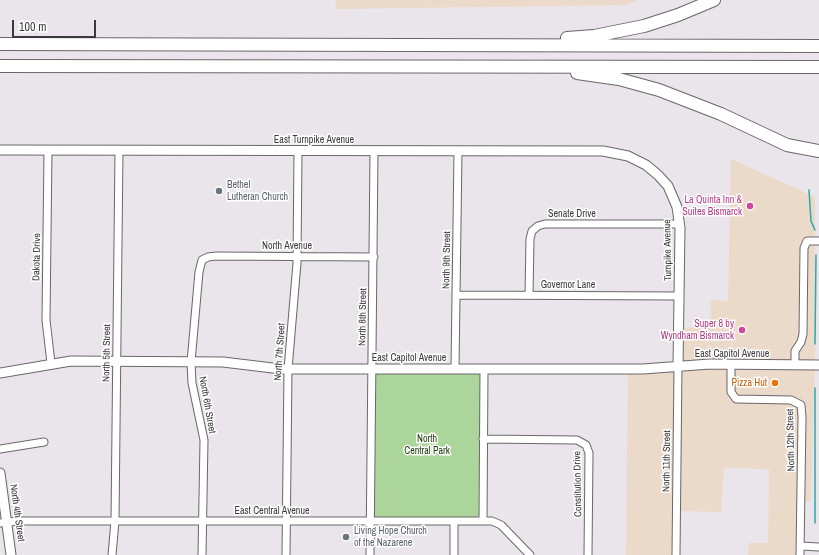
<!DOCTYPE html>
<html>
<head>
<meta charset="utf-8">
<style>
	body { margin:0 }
	#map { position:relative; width:819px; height:555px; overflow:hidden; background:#eae5ea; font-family:"Archivo Narrow",sans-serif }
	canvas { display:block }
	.scale { position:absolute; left:12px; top:20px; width:84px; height:18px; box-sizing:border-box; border:2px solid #3b393b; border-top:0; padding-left:5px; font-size:12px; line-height:14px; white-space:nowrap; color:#3b393b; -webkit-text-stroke:3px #fff; paint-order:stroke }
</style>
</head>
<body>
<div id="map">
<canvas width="819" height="555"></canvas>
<div class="scale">100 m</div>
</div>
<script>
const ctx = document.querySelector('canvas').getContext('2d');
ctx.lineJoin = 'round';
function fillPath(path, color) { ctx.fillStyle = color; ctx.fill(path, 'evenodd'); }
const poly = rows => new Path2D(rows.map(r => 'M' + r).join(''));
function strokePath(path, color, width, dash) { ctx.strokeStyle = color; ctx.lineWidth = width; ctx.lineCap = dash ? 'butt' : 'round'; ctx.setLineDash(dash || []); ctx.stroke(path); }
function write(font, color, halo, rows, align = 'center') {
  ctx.font = font + ' "Archivo Narrow",sans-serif'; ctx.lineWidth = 3; ctx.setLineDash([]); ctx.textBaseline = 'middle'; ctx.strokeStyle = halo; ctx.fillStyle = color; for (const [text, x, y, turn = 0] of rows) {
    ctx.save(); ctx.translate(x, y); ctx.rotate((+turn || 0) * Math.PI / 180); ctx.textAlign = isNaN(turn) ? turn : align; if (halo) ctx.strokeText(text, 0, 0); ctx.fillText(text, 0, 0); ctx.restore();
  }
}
const commercial = poly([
	[335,0,637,0,626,5,337,9],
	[731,159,815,197,815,360,811,502,798,502,797,555,748,555,749,543,768,543,769,469,724,468,721,512,679,511,679,555,626,555,628,366,681,363,682,328,710,326,711,300,728,301]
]);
const green = poly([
	[372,369,484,369,483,521,370,521]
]);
const stream = poly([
	[809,190,811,221,815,230],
	[815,344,816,255],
	[815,388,815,523]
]);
const street = poly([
	[48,150,46,320,51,363],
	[456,295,679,296],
	[529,295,530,239,532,231,538,226,545,224,680,224],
	[731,364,731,392,736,399,791,400,801,405,802,417,800,555],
	[795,364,795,351,801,342,803,334,804,248,807,241,819,241],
	[455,369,458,151],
	[483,439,577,440,586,445,589,453,588,555],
	[0,449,44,442],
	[483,521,484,369],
	[0,523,19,521,492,521,501,525,530,555],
	[801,546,819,547],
	[112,555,115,521,119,150],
	[202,555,204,440,192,383,191,362,199,272,202,260,208,257,216,256,374,257],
	[286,555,288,369,297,263,298,151],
	[370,555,374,151],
	[454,555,454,521],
	[676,555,678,366]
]);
const secondary = poly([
	[0,150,603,151,628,156,646,165,658,175,668,186,677,207,680,228,678,366],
	[0,373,71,361,223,362,281,369,643,369,710,364,819,365],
	[0,473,11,555]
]);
const highway = poly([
	[567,38,594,36,644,26,678,15,714,0],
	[0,44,819,46],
	[0,66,819,67],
	[577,73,619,79,659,90,721,114,787,145,819,151]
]);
const markers = [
	[219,191,4,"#6b7280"],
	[750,206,4,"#d1479c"],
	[742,330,4,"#d1479c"],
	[775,383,4,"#e8710a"],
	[346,537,4,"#6b7280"]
];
const streetNames = [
	["East Turnpike Avenue",314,140],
	["Senate Drive",572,214],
	["North Avenue",287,246],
	["Turnpike Avenue",668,250,-91],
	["Dakota Drive",37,257,-89],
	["North 9th Street",447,260,-89],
	["Governor Lane",568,285],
	["North 8th Street",363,317,-89],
	["North 7th Street",280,352,-86],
	["North 5th Street",107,353,-89],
	["East Capitol Avenue",732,354],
	["East Capitol Avenue",409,358],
	["North 6th Street",207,405,80],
	["North 12th Street",791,440,-91],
	["North 11th Street",667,461,-89],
	["Constitution Drive",578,484,-91],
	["East Central Avenue",272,511],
	["North 4th Street",17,513,82]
];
const worshipNames = [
	["Bethel",227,185],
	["Lutheran Church",227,197],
	["Living Hope Church",354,531],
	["of the Nazarene",354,543]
];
const hotelNames = [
	["La Quinta Inn &",742,200],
	["Suites Bismarck",742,212],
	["Super 8 by",734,324],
	["Wyndham Bismarck",734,336]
];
const foodNames = [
	["Pizza Hut",767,383]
];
const parkNames = [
	["North",427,439],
	["Central Park",427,451]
];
fillPath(commercial, '#ebdac9');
fillPath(green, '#acd59b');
strokePath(stream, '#28aaad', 1.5);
strokePath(street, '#6a666a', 9);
strokePath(secondary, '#6a666a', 11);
strokePath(highway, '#6a666a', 14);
strokePath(street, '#fff', 7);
strokePath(secondary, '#fff', 9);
strokePath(highway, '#fff', 12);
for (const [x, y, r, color] of markers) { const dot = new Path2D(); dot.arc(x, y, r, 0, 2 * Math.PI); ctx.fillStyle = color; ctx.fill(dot); strokePath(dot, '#fff', 1.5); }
write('10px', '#3b393b', '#fff', streetNames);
write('10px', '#5b616d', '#fff', worshipNames, 'left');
write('10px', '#b23c85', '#fff', hotelNames, 'right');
write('10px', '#c56008', '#fff', foodNames, 'right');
write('10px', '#193808', '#fff', parkNames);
</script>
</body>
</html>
